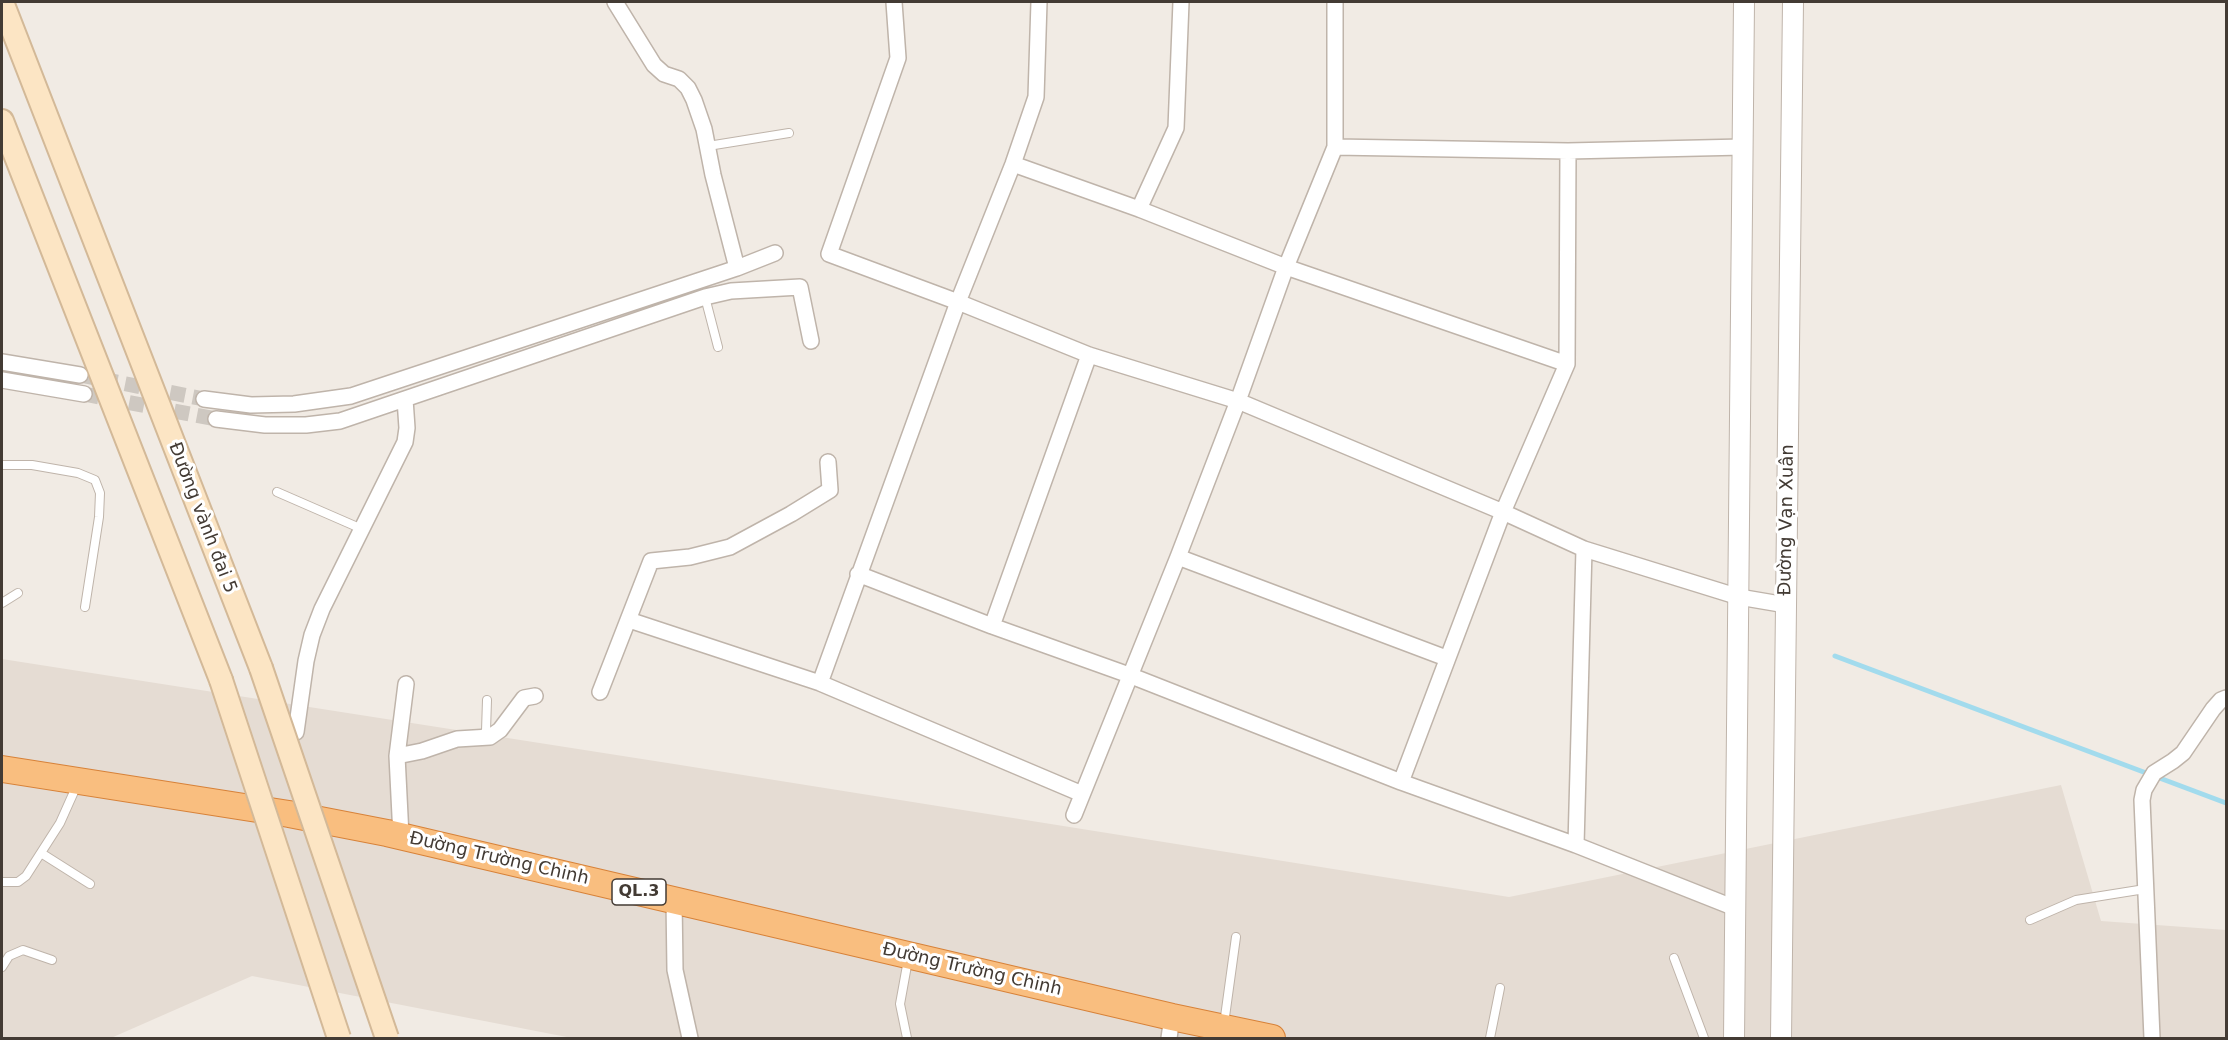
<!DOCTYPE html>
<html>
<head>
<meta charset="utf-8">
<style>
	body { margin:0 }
	#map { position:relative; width:2228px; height:1040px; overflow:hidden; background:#f1ebe4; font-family:"DejaVu Sans",sans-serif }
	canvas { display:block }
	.frame { position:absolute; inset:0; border:3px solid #433b34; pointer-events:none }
</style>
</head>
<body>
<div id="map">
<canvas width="2228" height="1040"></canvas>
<div class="frame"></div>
</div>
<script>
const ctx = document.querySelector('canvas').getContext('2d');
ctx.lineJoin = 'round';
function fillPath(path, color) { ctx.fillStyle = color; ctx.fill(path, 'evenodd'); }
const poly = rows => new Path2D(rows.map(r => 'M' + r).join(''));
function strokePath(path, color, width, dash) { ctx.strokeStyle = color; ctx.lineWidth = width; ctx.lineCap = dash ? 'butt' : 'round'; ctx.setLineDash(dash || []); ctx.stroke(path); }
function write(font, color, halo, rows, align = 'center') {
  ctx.font = font + ' "DejaVu Sans",sans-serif'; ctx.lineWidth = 6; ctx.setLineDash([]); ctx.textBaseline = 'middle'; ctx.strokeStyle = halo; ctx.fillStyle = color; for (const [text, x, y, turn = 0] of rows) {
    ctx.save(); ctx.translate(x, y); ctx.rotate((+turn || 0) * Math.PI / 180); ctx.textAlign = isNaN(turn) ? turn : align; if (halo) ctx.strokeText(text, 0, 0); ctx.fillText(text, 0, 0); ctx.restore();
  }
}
const residential = poly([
	[2,659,674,764,1509,897,2061,785,2101,921,2226,930,2226,1038,572,1038,252,976,111,1038,2,1038]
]);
const stream = poly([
	[1835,656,2226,803]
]);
const minorTunnel = poly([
	[80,375,204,399],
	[84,394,216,419]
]);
const service = poly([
	[708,146,789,133],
	[705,297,718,347],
	[2,465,32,465,78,473,95,480,100,493,99,517,85,607],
	[277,492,362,529],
	[2,603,18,593],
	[480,737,486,731,487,700],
	[41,853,90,884],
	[2,882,18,882,26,876,60,823,77,785],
	[2030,920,2076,900,2145,889],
	[1674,958,1704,1038],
	[2,967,9,956,23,950,52,960],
	[1224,1024,1236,937],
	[907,1038,900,1004,908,960],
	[1490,1038,1500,988]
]);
const minor = poly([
	[615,2,654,65,664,74,679,79,688,88,694,100,704,129,713,175,737,268],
	[894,2,898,58,829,254,958,302,1089,355,1238,401,1503,512,1584,549,1739,597,1786,605],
	[1335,147,1568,151,1743,147],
	[1013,164,1139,209,1286,267,1567,364],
	[1139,209,1176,128,1181,2],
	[2,362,80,375],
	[2,380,84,394],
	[204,399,251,405,294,404,351,396,737,268,775,253],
	[216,419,265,425,306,425,340,421,705,297,731,291,800,287,811,341],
	[1178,557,1446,658],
	[858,574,992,626,1129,675,1401,782,1576,845,1735,908],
	[629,620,820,683,1082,794],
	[992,626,1089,355],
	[820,683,958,302,1013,164,1036,97,1039,2],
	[600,692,651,561,690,557,730,547,791,514,830,490,828,462],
	[296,732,306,661,312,635,322,609,405,442,407,428,405,399],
	[397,756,422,751,457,739,490,737,500,730,524,698,535,696],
	[1401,782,1503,512,1567,364,1568,151],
	[1074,815,1178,557,1238,401,1286,267,1335,147,1335,2],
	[401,836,397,756,406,684],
	[1576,845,1584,549],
	[674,900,675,970,690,1038],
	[1169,1038,1172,1017],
	[2152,1038,2142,800,2144,790,2154,773,2173,761,2183,753,2213,709,2221,700,2226,698]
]);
const tertiary = poly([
	[1734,1038,1744,2],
	[1781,1038,1793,2]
]);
const secondary = poly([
	[2,2,261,668],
	[2,121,221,680]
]);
const trunk = poly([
	[2,769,289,814,387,833,1172,1017,1272,1038]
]);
const secondaryBridge = poly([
	[261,668,387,1038],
	[221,680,339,1038]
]);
const shields = [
	[639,892,54]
];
const shieldNames = [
	["QL.3",639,892]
];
const streetNames = [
	["Đường vành đai 5",202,518,69],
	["Đường Vạn Xuân",1787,520,-89],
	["Đường Trường Chinh",499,859,13],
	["Đường Trường Chinh",972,970,13]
];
fillPath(residential, '#e5dcd3');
strokePath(stream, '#a2dbed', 5);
strokePath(minorTunnel, '#cec8c1', 15, [15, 8]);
strokePath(service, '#bfb4aa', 10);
strokePath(minor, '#bfb4aa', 18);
strokePath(tertiary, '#bfb4aa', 22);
strokePath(secondary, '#d3b998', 26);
strokePath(trunk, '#d78239', 28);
strokePath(service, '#fff', 8);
strokePath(minor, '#fff', 15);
strokePath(tertiary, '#fff', 20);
strokePath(secondary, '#fce5c4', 22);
strokePath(trunk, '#f9be7f', 26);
strokePath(secondaryBridge, '#d3b998', 26, []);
strokePath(secondaryBridge, '#fce5c4', 22);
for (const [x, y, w] of shields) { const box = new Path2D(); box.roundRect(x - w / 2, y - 13, w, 26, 4.5); ctx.fillStyle = '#fff'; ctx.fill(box); strokePath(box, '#433b34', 1.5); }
write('bold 16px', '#433b34', null, shieldNames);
write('18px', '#433b34', '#fff', streetNames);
</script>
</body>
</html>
